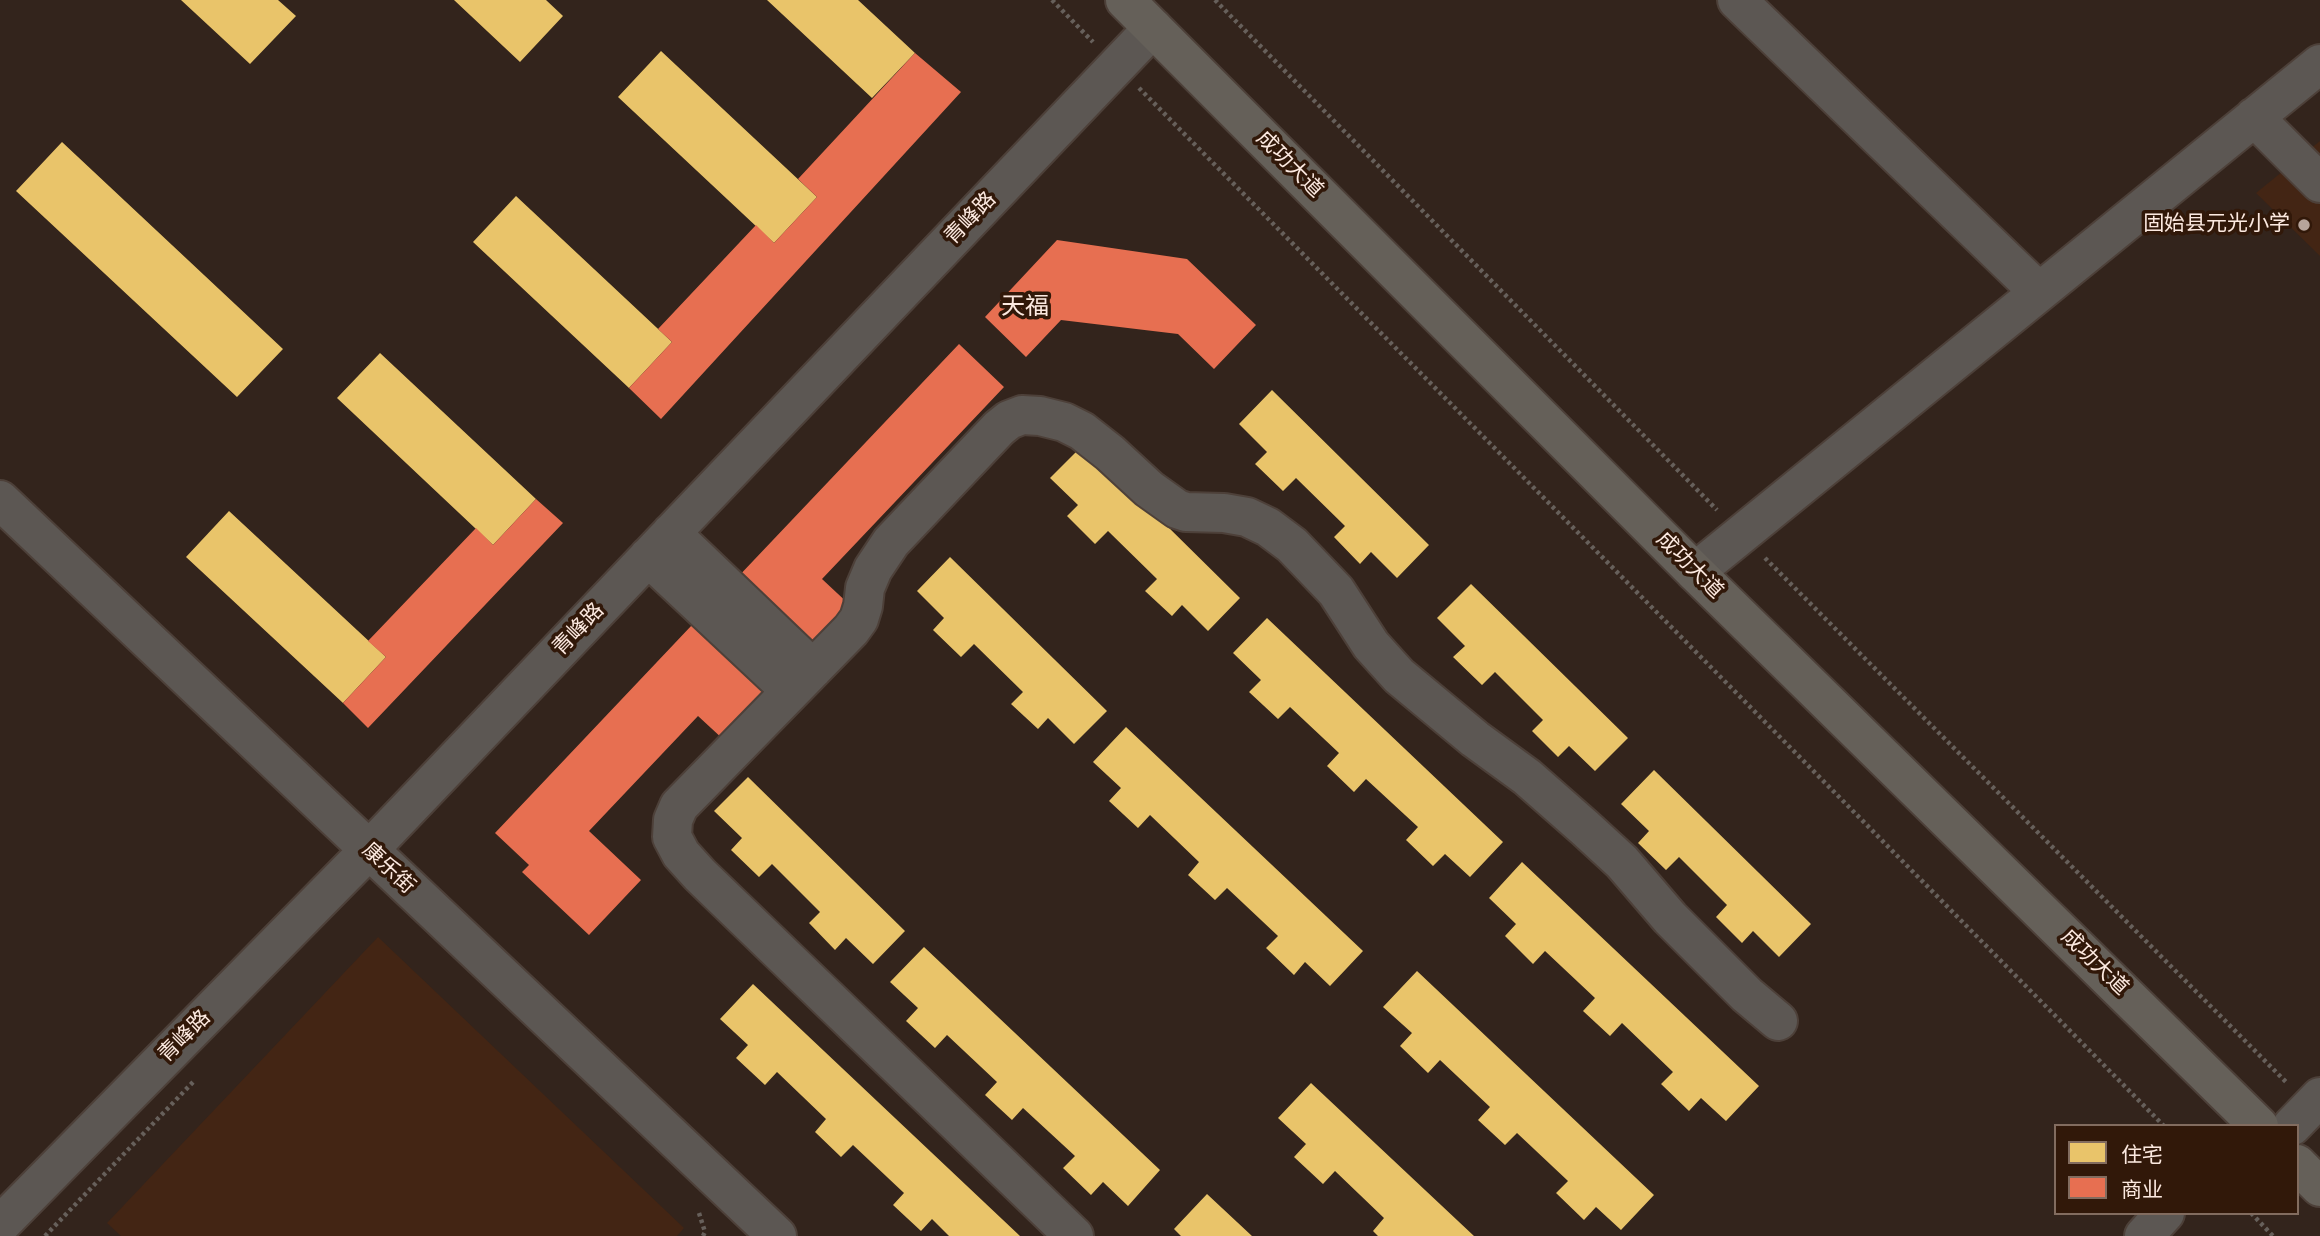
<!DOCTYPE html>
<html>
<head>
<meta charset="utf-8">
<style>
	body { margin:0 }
	#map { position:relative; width:2320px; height:1236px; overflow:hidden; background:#33241c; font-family:"Sofia Sans Condensed","Noto Sans SC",sans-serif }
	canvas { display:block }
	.legend { position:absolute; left:2054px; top:1124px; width:245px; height:91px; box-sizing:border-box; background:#311809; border:2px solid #826c5f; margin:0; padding:9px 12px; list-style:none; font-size:21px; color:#fce9e0 }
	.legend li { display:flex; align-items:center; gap:14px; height:35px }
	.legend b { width:35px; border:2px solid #826c5f }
</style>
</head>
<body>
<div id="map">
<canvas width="2320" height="1236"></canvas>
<ul class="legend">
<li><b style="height:19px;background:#e9c46a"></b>住宅</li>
<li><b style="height:19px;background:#e76f51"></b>商业</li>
</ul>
</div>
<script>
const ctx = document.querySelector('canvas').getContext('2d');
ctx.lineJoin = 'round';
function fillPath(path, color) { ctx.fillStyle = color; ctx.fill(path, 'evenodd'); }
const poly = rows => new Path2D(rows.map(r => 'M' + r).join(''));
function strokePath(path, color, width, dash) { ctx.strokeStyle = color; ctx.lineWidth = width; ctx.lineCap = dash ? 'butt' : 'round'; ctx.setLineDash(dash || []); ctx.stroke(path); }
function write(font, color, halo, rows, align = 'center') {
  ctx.font = font + ' "Sofia Sans Condensed","Noto Sans SC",sans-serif'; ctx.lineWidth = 7; ctx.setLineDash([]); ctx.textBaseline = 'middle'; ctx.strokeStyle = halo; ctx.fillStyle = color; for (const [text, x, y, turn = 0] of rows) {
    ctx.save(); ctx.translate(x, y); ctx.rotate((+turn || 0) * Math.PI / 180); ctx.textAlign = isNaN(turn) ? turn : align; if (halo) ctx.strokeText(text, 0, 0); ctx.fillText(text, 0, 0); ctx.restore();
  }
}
const built = poly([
	[2320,141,2320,256,2256,193],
	[378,937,684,1228,677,1236,121,1236,107,1223]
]);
const homes = poly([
	[181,0,278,0,296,16,250,64],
	[454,0,546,0,563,16,520,62],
	[767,0,858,0,915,53,872,98],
	[661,51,817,197,774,243,618,97],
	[62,142,283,349,237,397,16,191],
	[516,196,672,342,629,388,473,242],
	[380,353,536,499,493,545,337,398],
	[1272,390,1429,545,1397,578,1371,552,1360,564,1334,537,1345,526,1296,478,1283,491,1255,464,1267,452,1239,424],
	[1084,444,1240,598,1208,631,1182,605,1172,616,1145,591,1157,579,1108,531,1095,544,1067,516,1078,505,1050,478],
	[229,511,386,657,343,703,186,557],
	[950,557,1107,711,1074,744,1048,718,1038,729,1011,704,1023,692,974,644,961,657,933,630,944,618,917,591],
	[1471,584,1628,738,1595,771,1569,746,1558,757,1532,731,1543,720,1495,672,1482,685,1453,657,1465,646,1437,618],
	[1267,618,1503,842,1470,877,1445,854,1433,866,1406,840,1418,827,1366,779,1354,792,1327,766,1339,753,1290,707,1278,719,1249,692,1261,680,1233,653],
	[1126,727,1363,951,1330,986,1305,962,1294,975,1266,948,1278,936,1227,888,1215,900,1188,875,1199,862,1150,815,1138,828,1109,801,1121,788,1093,762],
	[1654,770,1811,924,1779,957,1753,931,1742,943,1716,917,1727,905,1679,857,1666,870,1638,843,1649,831,1621,804],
	[748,777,905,931,873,964,846,938,835,950,809,923,820,912,772,864,759,877,731,850,742,838,714,811],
	[1522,862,1759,1086,1726,1121,1701,1098,1689,1111,1661,1084,1673,1072,1622,1023,1610,1036,1583,1011,1595,998,1545,951,1533,964,1505,936,1516,924,1489,898],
	[924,947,1160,1170,1128,1206,1103,1182,1091,1195,1063,1168,1075,1156,1023,1108,1012,1120,985,1095,997,1082,947,1035,935,1048,906,1021,918,1008,890,982],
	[1417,971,1654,1195,1621,1230,1596,1207,1584,1220,1556,1193,1568,1181,1517,1133,1505,1145,1478,1120,1490,1107,1440,1060,1428,1073,1400,1046,1412,1033,1383,1007],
	[753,984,1020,1236,949,1236,932,1219,921,1231,893,1205,904,1193,853,1145,841,1157,815,1132,826,1119,777,1072,765,1085,736,1058,748,1045,720,1019],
	[1311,1083,1474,1236,1378,1236,1373,1231,1384,1218,1335,1171,1323,1184,1294,1157,1306,1144,1278,1118],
	[1207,1194,1252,1236,1181,1236,1174,1229]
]);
const shops = poly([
	[915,53,961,92,661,419,629,388,672,342,658,329,756,225,774,243,817,197,798,179],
	[1057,240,1187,259,1256,325,1214,369,1178,334,1061,320,1026,357,985,317],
	[959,344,1004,387,822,579,852,607,810,651,735,580],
	[536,499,563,523,368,728,343,703,386,657,368,641,476,528,493,545],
	[692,625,767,695,724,740,698,716,589,831,641,880,589,935,522,872,529,865,495,833]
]);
const path = poly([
	[1052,0,1093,42],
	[1215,0,1717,510],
	[1139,88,2164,1126],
	[1765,558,2287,1083],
	[699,1213,705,1232,703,1236],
	[2251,1213,2273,1236],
	[45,1236,195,1080]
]);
const minor = poly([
	[1737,0,2039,292],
	[2254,117,2320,183],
	[0,500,777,1236],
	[671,533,813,669],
	[648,557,791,691],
	[1695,572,2320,64],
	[2292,1126,2320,1097],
	[0,1225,368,851,1153,28],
	[1074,1236,700,875,681,854,672,837,673,820,679,806,851,630,859,619,863,606,865,588,873,569,891,542,999,428,1009,420,1022,415,1040,416,1064,422,1082,431,1110,453,1149,489,1177,509,1186,512,1224,513,1247,517,1268,527,1292,545,1336,591,1371,645,1399,676,1475,739,1527,777,1585,828,1622,862,1670,918,1747,995,1778,1021],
	[2144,1236,2165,1213]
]);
const major = poly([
	[1125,0,1695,572,2259,1126],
	[2297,1164,2320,1187]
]);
const markers = [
	[2304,225,7,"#b6a49b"]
];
const streetNames = [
	["成功大道",1289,165,45],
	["青峰路",971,219,-46],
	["成功大道",1689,566,45],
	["青峰路",579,630,-46],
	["康乐街",388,869,43],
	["成功大道",2094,963,44],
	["青峰路",185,1037,-45]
];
const poiNames = [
	["固始县元光小学",2290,225]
];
const quarterNames = [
	["天福",1025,308]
];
fillPath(built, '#432514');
fillPath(homes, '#e9c46a');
fillPath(shops, '#e76f51');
strokePath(minor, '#4d4039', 42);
strokePath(major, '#4d4039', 42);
strokePath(path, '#67605b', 4.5, [3.5, 3.5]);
strokePath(minor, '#5c5753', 38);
strokePath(major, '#656059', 38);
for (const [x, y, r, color] of markers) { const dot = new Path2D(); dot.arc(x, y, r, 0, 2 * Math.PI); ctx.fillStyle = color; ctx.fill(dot); strokePath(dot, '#311809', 2.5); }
write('21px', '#fce9e0', '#311809', streetNames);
write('21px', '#fce9e0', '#311809', poiNames, 'right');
write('24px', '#fce9e0', '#311809', quarterNames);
</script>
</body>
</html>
